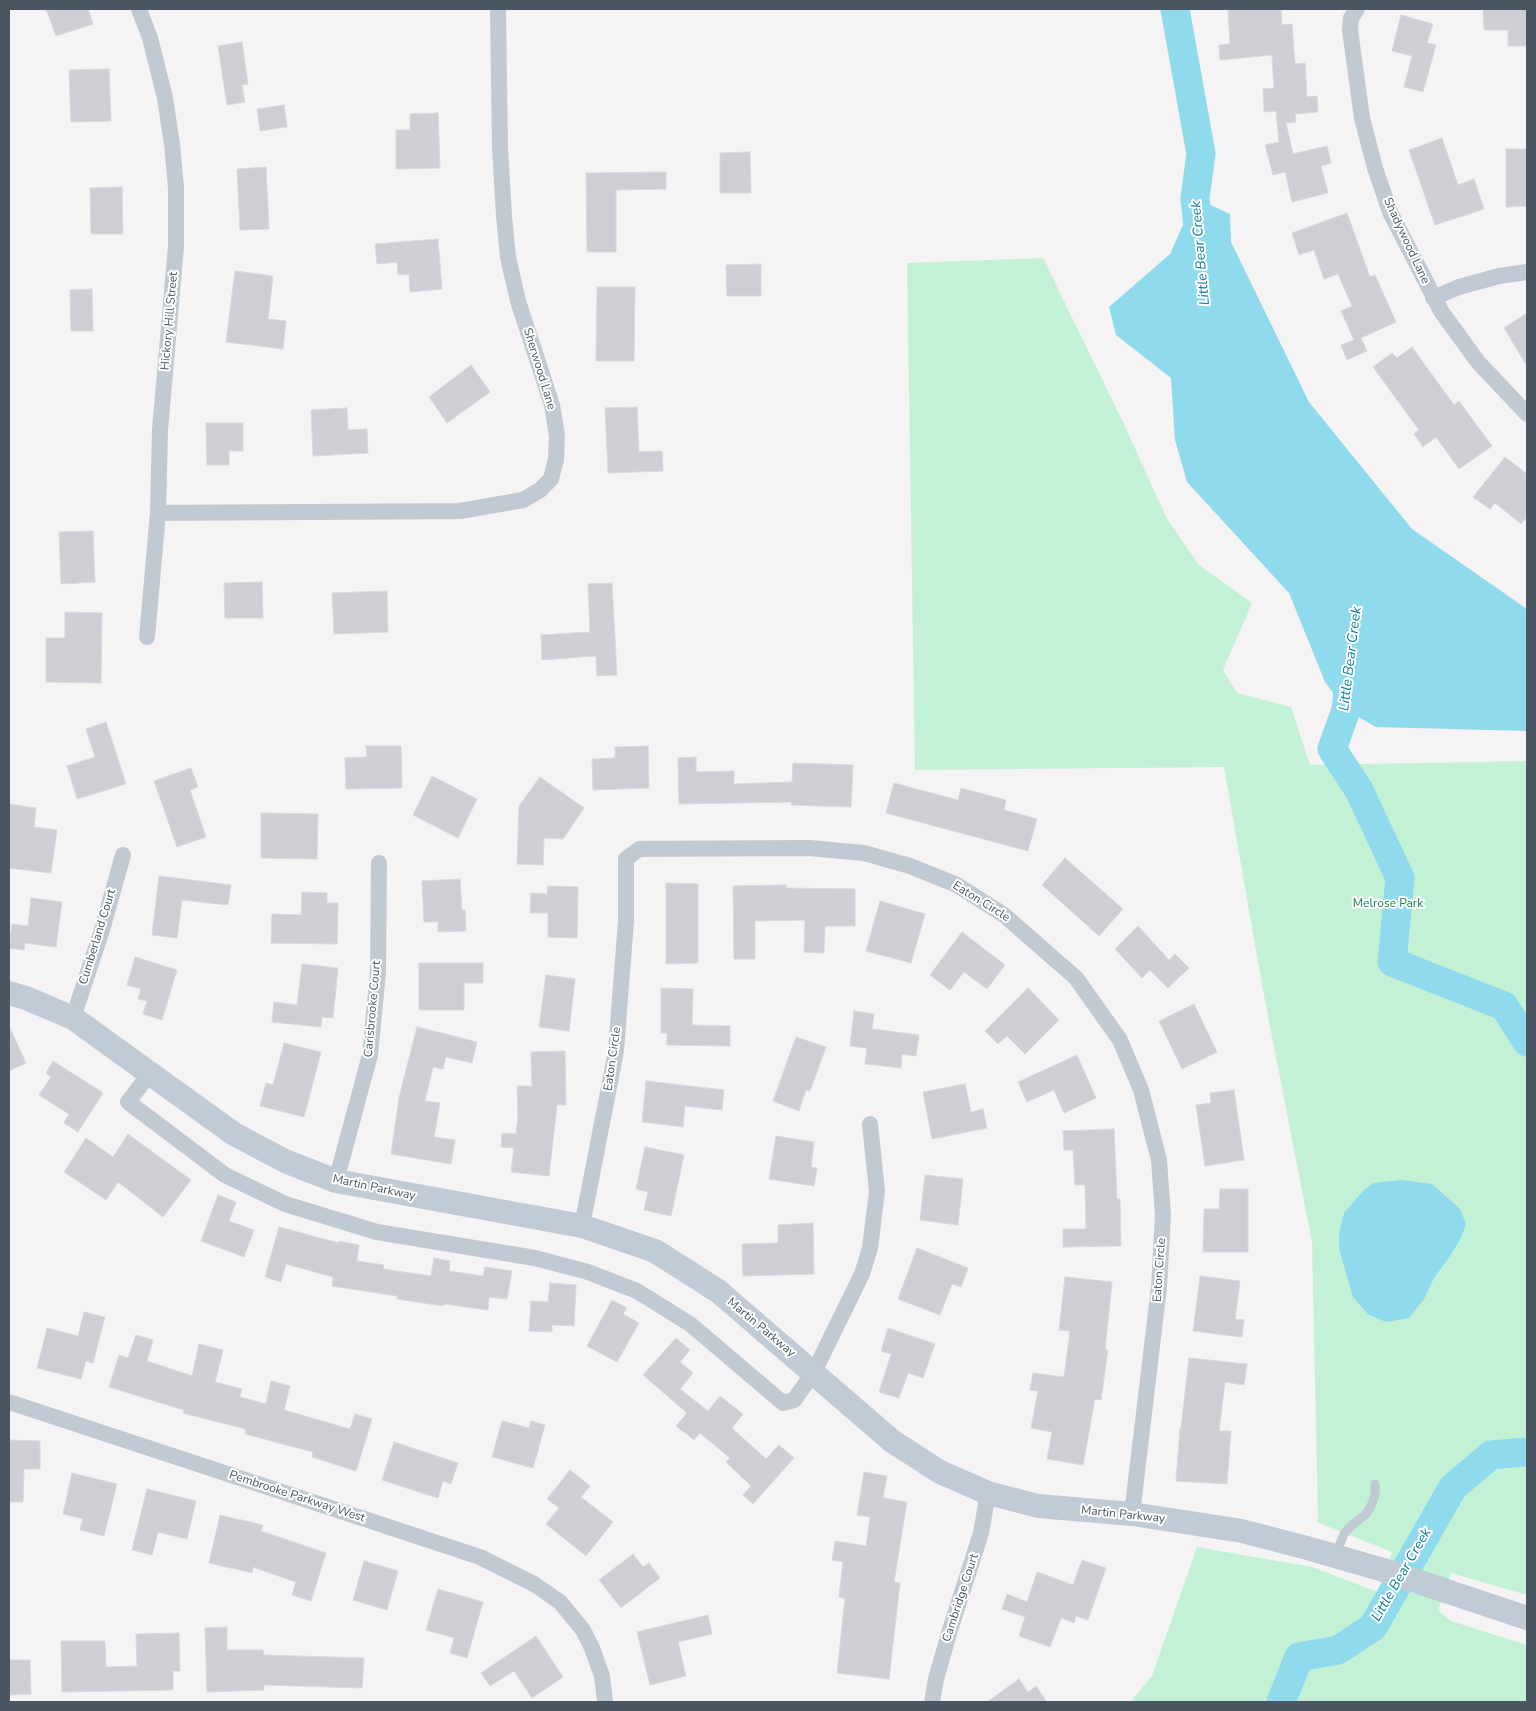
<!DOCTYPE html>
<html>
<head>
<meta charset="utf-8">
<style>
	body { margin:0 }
	#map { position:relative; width:1536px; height:1711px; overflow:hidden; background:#f5f3f3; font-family:"Nunito Sans",sans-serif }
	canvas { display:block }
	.frame { position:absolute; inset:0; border:10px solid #4a5661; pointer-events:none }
</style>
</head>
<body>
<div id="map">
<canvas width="1536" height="1711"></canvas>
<div class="frame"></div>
</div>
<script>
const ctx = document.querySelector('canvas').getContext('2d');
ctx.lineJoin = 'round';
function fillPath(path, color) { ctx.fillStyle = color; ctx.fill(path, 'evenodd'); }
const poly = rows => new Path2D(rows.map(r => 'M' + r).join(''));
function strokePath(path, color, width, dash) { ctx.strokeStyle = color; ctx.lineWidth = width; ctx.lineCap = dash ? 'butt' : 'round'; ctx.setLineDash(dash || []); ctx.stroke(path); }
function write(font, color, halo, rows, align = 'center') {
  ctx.font = font + ' "Nunito Sans",sans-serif'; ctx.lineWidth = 4; ctx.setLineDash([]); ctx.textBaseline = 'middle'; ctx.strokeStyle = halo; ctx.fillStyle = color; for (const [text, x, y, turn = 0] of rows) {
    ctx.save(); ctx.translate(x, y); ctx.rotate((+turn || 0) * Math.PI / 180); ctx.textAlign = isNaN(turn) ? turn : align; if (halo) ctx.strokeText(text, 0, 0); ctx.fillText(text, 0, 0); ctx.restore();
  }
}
const green = poly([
	[1043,258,1122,420,1167,519,1199,565,1252,603,1223,670,1237,693,1291,707,1310,765,1527,761,1527,1595,1451,1573,1438,1610,1451,1621,1527,1645,1527,1702,1130,1702,1152,1676,1197,1547,1312,1567,1378,1592,1392,1552,1317,1522,1318,1518,1312,1242,1263,990,1224,767,915,770,907,263]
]);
const water = poly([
	[1195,198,1230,214,1231,242,1309,402,1412,529,1527,609,1527,731,1376,727,1346,710,1325,682,1289,593,1187,482,1175,440,1171,378,1116,335,1109,307,1170,254],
	[1402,1180,1432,1184,1460,1209,1466,1224,1461,1238,1450,1256,1434,1278,1424,1299,1409,1318,1386,1322,1369,1315,1353,1297,1339,1249,1339,1233,1344,1213,1364,1190,1374,1183]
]);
const river = poly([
	[1175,9,1201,154,1195,198,1199,236],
	[1350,672,1346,710,1332,749,1359,790,1400,878,1392,962,1504,1006,1527,1042],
	[1281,1702,1299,1657,1338,1650,1373,1627,1453,1487,1491,1455,1527,1452]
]);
const building = poly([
	[46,9,88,9,93,24,56,36,46,9],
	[1228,9,1281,9,1282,25,1292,24,1295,64,1305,63,1307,97,1317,96,1318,112,1295,114,1296,122,1286,123,1293,154,1327,146,1331,163,1321,166,1328,193,1292,202,1285,172,1273,175,1265,145,1279,142,1276,111,1264,112,1263,89,1274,88,1272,55,1220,60,1219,45,1230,44,1228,9],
	[1483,9,1527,9,1527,46,1508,46,1508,30,1484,30,1483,9],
	[1401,15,1433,24,1427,43,1436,45,1423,92,1404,87,1412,56,1392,51,1401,15],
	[242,42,248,84,242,85,245,102,227,105,218,46,242,42],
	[109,69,111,121,71,122,69,70,109,69],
	[284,105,287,127,260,131,257,109,284,105],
	[438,113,440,168,396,169,396,130,410,130,410,114,438,113],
	[1442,138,1458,185,1474,179,1484,209,1435,225,1409,150,1442,138],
	[1506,149,1527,149,1527,206,1506,207,1506,149],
	[750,152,751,193,720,193,720,153,750,152],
	[266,167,269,229,240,230,237,169,266,167],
	[666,172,666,189,616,190,616,252,587,252,586,173,666,172],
	[122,187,123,234,91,234,90,188,122,187],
	[1347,213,1370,277,1375,275,1396,322,1361,338,1367,351,1347,360,1341,345,1354,340,1341,311,1352,306,1338,274,1324,279,1314,250,1299,255,1292,233,1347,213],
	[438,239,442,289,410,292,409,274,398,275,397,262,377,264,375,244,438,239],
	[761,264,761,296,727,296,726,265,761,264],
	[235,271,273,276,268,319,286,321,283,349,226,342,235,271],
	[597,287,635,287,634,361,596,361,597,287],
	[92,289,93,331,71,331,70,290,92,289],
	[1527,313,1527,366,1504,328,1527,313],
	[1412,347,1454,405,1459,401,1492,446,1459,469,1436,437,1423,447,1414,434,1419,430,1373,367,1392,353,1397,358,1412,347],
	[471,365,490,392,447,423,429,397,471,365],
	[637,407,639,452,662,451,663,471,608,473,605,408,637,407],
	[347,408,348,430,367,429,368,453,313,456,311,410,347,408],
	[206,423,243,423,243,451,229,451,229,465,207,465,206,423],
	[1505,457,1527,474,1527,517,1521,524,1495,503,1490,509,1473,497,1505,457],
	[93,531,95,582,61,584,59,532,93,531],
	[262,582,263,618,225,618,224,583,262,582],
	[612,583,617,675,597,676,596,656,542,660,541,635,590,632,588,584,612,583],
	[387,591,388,632,334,634,332,593,387,591],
	[65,612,102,613,101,683,46,682,46,638,65,638,65,612],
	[106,722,126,784,77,799,67,766,95,757,86,729,106,722],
	[366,746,401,746,402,788,346,789,345,758,367,757,366,746],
	[648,746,649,788,593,790,592,759,615,758,615,747,648,746],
	[696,757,696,772,734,771,734,784,792,782,793,763,853,765,851,807,791,805,792,802,679,804,678,758,696,757],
	[191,768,198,787,190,790,206,837,177,847,154,781,191,768],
	[432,776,477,799,458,838,413,815,432,776],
	[540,777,584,808,563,839,544,838,543,865,517,864,519,806,540,777],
	[894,783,958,800,961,788,1006,800,1004,810,1037,819,1028,851,886,813,894,783],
	[9,804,36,808,34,827,57,830,51,873,9,868,9,804],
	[261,813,318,814,317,859,261,858,261,813],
	[1065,858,1123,909,1099,936,1042,885,1065,858],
	[159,876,231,885,228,905,182,900,177,938,152,935,159,876],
	[460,879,462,910,465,910,466,931,438,932,438,922,424,922,422,881,460,879],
	[666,883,698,884,698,963,666,964,666,883],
	[786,885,786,888,855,889,855,926,825,926,824,953,804,952,805,920,755,921,755,959,734,959,733,886,786,885],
	[548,886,578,887,577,938,548,937,548,913,530,913,531,893,547,894,548,886],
	[302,892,327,893,327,903,338,903,337,944,271,943,272,914,301,915,302,892],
	[31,898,62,902,56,947,25,943,24,950,9,948,12,924,28,926,31,898],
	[880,901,925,914,911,963,866,951,880,901],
	[1138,926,1169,960,1175,954,1189,968,1168,988,1150,970,1142,978,1115,949,1138,926],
	[962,932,1005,965,987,989,964,972,950,990,930,975,962,932],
	[135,957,177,970,162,1020,143,1014,147,1001,138,999,141,989,127,985,135,957],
	[419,963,483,963,483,983,464,983,464,1010,419,1010,419,963],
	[302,964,338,968,333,1018,322,1017,321,1027,272,1022,274,1002,297,1005,302,964],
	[546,975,575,979,569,1031,539,1027,546,975],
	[661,988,693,989,692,1025,730,1026,730,1046,667,1045,667,1033,661,1033,661,988],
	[1028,988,1059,1020,1025,1054,1007,1036,998,1044,985,1031,1028,988],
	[1194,1004,1217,1052,1182,1069,1159,1021,1194,1004],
	[854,1011,874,1014,872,1029,919,1035,916,1056,902,1054,901,1068,865,1064,867,1048,850,1046,854,1011],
	[9,1026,26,1063,9,1071,9,1026],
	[417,1027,477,1042,472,1063,446,1057,443,1069,433,1067,425,1101,440,1103,434,1137,455,1140,451,1164,391,1154,399,1098,417,1027],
	[796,1037,826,1047,810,1091,806,1090,799,1111,773,1101,796,1037],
	[284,1043,321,1052,304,1117,260,1106,266,1083,273,1085,284,1043],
	[565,1051,566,1105,557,1105,549,1176,511,1172,514,1148,501,1147,502,1133,516,1134,518,1117,517,1086,532,1086,531,1052,565,1051],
	[1077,1055,1096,1098,1064,1113,1054,1090,1027,1102,1018,1082,1077,1055],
	[53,1061,103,1093,78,1132,64,1123,69,1114,39,1095,51,1077,46,1073,53,1061],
	[646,1081,724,1090,722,1110,685,1106,683,1127,642,1122,646,1081],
	[965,1084,971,1112,983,1109,987,1128,932,1139,923,1092,965,1084],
	[1234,1090,1244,1160,1205,1166,1196,1105,1211,1103,1210,1093,1234,1090],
	[1114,1129,1117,1199,1120,1199,1121,1246,1063,1247,1063,1229,1086,1229,1085,1185,1075,1185,1073,1150,1064,1150,1063,1131,1114,1129],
	[128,1134,191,1180,163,1217,118,1182,106,1200,64,1172,86,1138,113,1157,128,1134],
	[776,1136,814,1142,811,1167,817,1168,814,1186,769,1179,776,1136],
	[645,1147,684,1155,671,1216,644,1210,648,1192,636,1189,645,1147],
	[925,1175,963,1179,958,1225,920,1220,925,1175],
	[1220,1189,1248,1189,1248,1252,1203,1252,1204,1209,1219,1209,1220,1189],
	[218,1195,236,1202,229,1221,254,1230,244,1257,201,1241,218,1195],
	[813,1223,814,1274,743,1276,742,1244,778,1243,778,1225,813,1223],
	[279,1227,339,1243,339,1241,359,1245,357,1261,384,1265,383,1269,431,1276,434,1258,450,1261,449,1271,483,1276,485,1267,512,1271,507,1299,489,1297,488,1310,444,1304,443,1306,397,1299,397,1296,332,1286,333,1277,286,1264,281,1282,265,1277,279,1227],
	[917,1248,968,1268,961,1287,952,1284,940,1315,898,1299,917,1248],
	[1200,1276,1240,1281,1235,1319,1244,1320,1242,1337,1193,1331,1200,1276],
	[1065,1277,1112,1282,1105,1350,1108,1350,1101,1400,1095,1399,1083,1465,1047,1459,1052,1432,1031,1428,1038,1391,1030,1390,1033,1373,1064,1377,1070,1331,1059,1330,1065,1277],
	[550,1283,576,1285,574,1326,552,1325,552,1332,529,1331,531,1301,548,1302,550,1283],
	[612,1300,627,1308,623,1314,639,1323,617,1362,587,1346,612,1300],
	[84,1312,105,1317,93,1363,86,1361,81,1379,37,1368,47,1328,78,1336,84,1312],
	[888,1328,935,1344,923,1378,908,1373,899,1398,879,1392,891,1354,881,1351,888,1328],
	[136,1335,153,1340,147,1361,192,1376,199,1344,223,1350,215,1382,242,1389,240,1397,266,1404,271,1381,290,1386,284,1410,350,1429,355,1414,372,1419,356,1471,312,1457,313,1452,245,1434,246,1429,183,1413,184,1410,109,1387,119,1355,128,1358,136,1335],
	[676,1338,690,1350,680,1362,693,1373,680,1389,708,1411,720,1396,743,1414,732,1428,766,1459,779,1445,794,1458,753,1504,743,1495,751,1486,726,1462,730,1458,700,1433,694,1440,676,1426,687,1413,643,1375,676,1338],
	[1189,1358,1247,1364,1244,1385,1225,1382,1219,1431,1231,1431,1227,1484,1176,1481,1180,1428,1181,1428,1189,1358],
	[502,1421,529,1428,531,1421,545,1425,533,1468,492,1457,502,1421],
	[9,1440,40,1441,40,1469,24,1469,23,1502,9,1502,9,1440],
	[394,1442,458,1463,451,1484,443,1481,438,1498,382,1480,394,1442],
	[570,1470,590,1486,581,1497,613,1522,586,1556,546,1524,559,1508,547,1499,570,1470],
	[864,1472,887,1476,883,1498,907,1502,894,1582,900,1583,889,1679,837,1673,845,1598,839,1597,843,1562,832,1560,835,1541,866,1546,870,1517,857,1515,864,1472],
	[72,1473,117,1484,104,1536,80,1530,83,1519,63,1514,72,1473],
	[147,1489,196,1501,187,1539,158,1532,152,1555,132,1550,147,1489],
	[220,1515,263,1525,261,1531,326,1553,311,1601,292,1595,296,1582,253,1567,252,1573,209,1563,220,1515],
	[633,1554,643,1567,649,1563,660,1578,621,1608,599,1580,633,1554],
	[1082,1560,1106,1568,1088,1620,1076,1616,1074,1623,1061,1618,1050,1647,1019,1636,1025,1617,1002,1609,1007,1594,1027,1602,1037,1572,1073,1585,1082,1560],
	[364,1561,398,1571,387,1610,353,1600,364,1561],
	[438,1589,483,1602,467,1658,450,1653,454,1638,426,1630,438,1589],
	[708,1615,712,1634,678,1642,686,1676,650,1685,637,1632,708,1615],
	[227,1627,227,1650,263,1650,264,1655,364,1658,362,1688,264,1685,264,1690,207,1692,205,1628,227,1627],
	[179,1633,180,1671,173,1671,173,1690,62,1692,61,1641,105,1641,106,1667,137,1666,136,1634,179,1633],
	[536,1636,563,1677,532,1698,514,1671,490,1686,481,1673,536,1636],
	[9,1660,30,1660,31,1694,9,1695,9,1660],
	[1019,1679,1028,1692,1036,1686,1047,1702,987,1702,1019,1679]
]);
const lane = poly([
	[1335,1556,1344,1534,1350,1527,1366,1514,1371,1506,1375,1495,1375,1484]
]);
const street = poly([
	[139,9,150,38,165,98,172,144,176,188,176,246,160,430,158,513,147,637],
	[1357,9,1351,18,1350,30,1362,118,1375,168,1390,212,1441,311,1478,362,1527,414],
	[1433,298,1459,287,1499,276,1527,272],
	[158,513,460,511,523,500,540,490,551,479,556,459,557,436,552,405,518,301,508,257,504,216,500,148,498,9],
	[73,1018,102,930,123,855],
	[150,1073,128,1102,225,1175,285,1204,377,1232,535,1258,588,1272,637,1291,690,1324,783,1403,794,1400,814,1372,862,1274,870,1248,877,1191,870,1124],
	[336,1181,370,1055,378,972,379,863],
	[582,1226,616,1051,626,921,626,859,639,849,809,848,864,853,910,866,957,885,1004,915,1076,978,1120,1040,1141,1090,1159,1160,1163,1215,1159,1287,1132,1514],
	[9,1402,480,1557,534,1584,560,1602,583,1630,592,1648,602,1676,605,1702],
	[932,1702,936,1679,950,1630,981,1533,988,1493]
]);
const secondary = poly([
	[9,993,26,998,73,1018,234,1134,285,1161,336,1181,582,1226,655,1251,718,1291,892,1441,940,1472,988,1493,1038,1506,1132,1514,1242,1531,1307,1548,1383,1570,1527,1618]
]);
const streetNames = [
	["Shadywood Lane",1406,241,65],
	["Hickory Hill Street",170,321,-85],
	["Sherwood Lane",539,369,73],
	["Eaton Circle",981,902,32],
	["Cumberland Court",98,937,-73],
	["Carisbrooke Court",373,1009,-85],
	["Eaton Circle",613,1059,-82],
	["Martin Parkway",374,1188,12],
	["Eaton Circle",1160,1270,-86],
	["Martin Parkway",761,1328,40],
	["Pembrooke Parkway West",297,1497,18],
	["Martin Parkway",1123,1515,6],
	["Cambridge Court",961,1598,-72]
];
const parkNames = [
	["Melrose Park",1388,904]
];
const waterNames = [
	["Little Bear Creek",1201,253,-95],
	["Little Bear Creek",1351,659,-83],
	["Little Bear Creek",1402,1575,-60]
];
fillPath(green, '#c3f1d5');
fillPath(water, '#90daee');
strokePath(river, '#90daee', 29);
fillPath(building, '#cdcfd5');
strokePath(building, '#d7d9de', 1);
strokePath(lane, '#c1cad2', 9);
strokePath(street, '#c1cad2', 16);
strokePath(secondary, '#c1cbd6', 24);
write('12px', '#4a5661', '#fff', streetNames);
write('12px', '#17864f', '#fff', parkNames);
write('italic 14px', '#0c7c9b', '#fff', waterNames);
</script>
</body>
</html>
